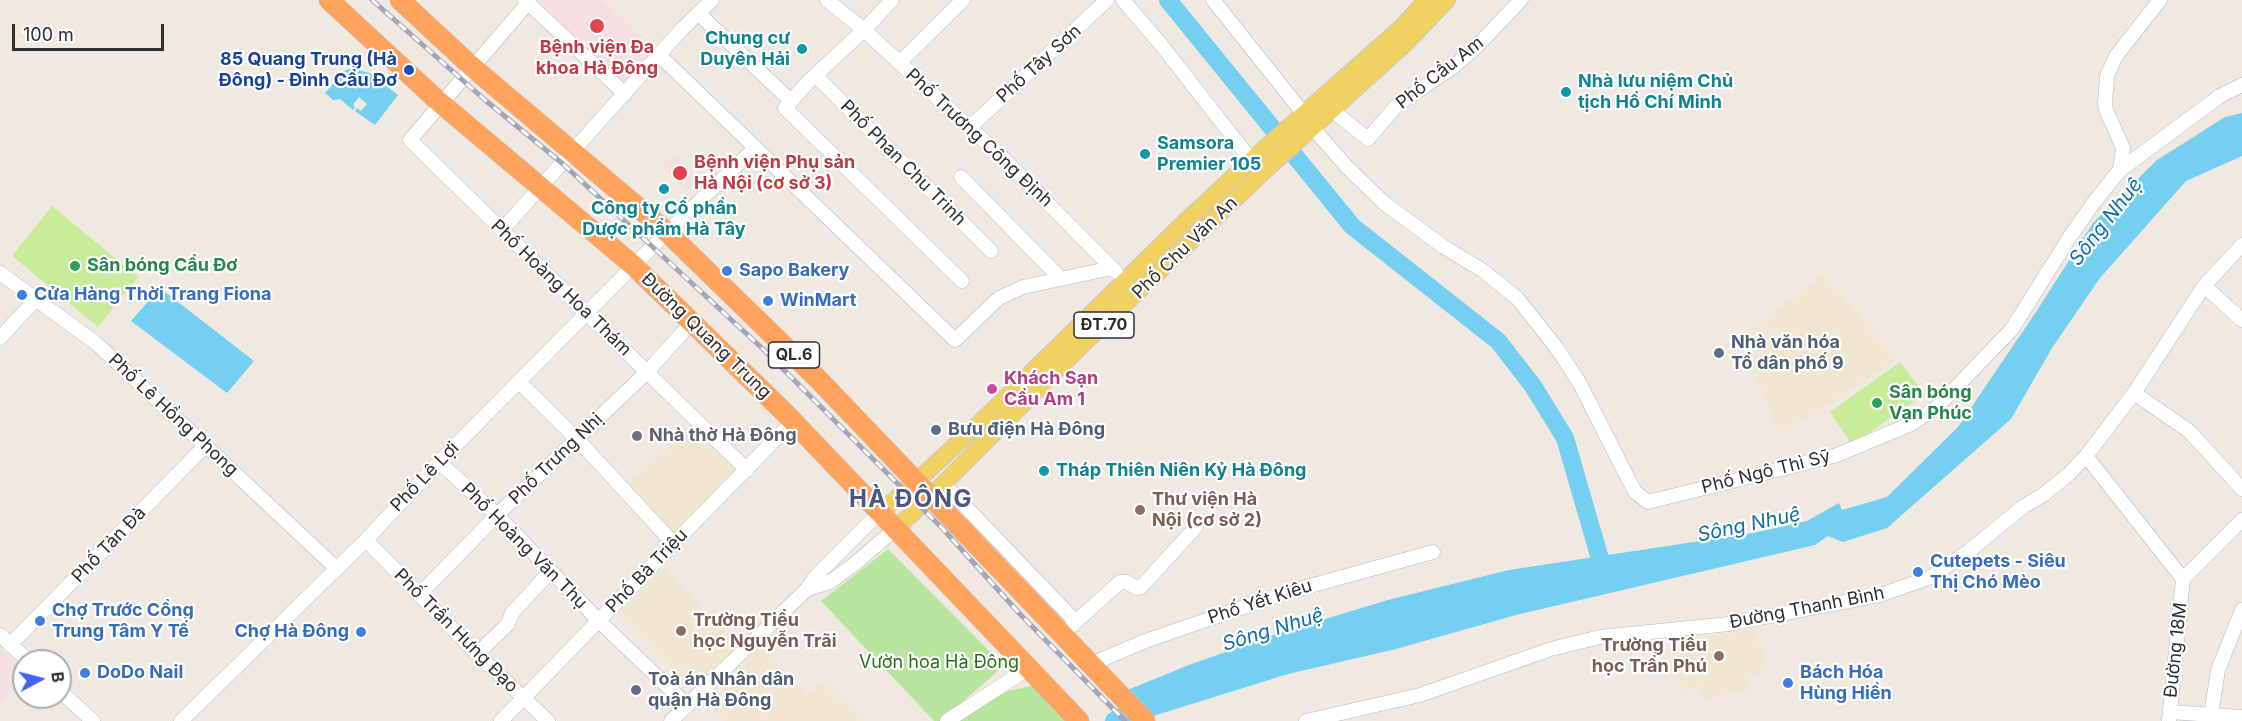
<!DOCTYPE html>
<html>
<head>
<meta charset="utf-8">
<style>
	body { margin:0 }
	#map { position:relative; width:2242px; height:721px; overflow:hidden; background:#efe9e1; font-family:Inter,sans-serif }
	canvas { display:block }
	.north { position:absolute; left:12px; top:649px; width:60px; height:60px; box-sizing:border-box; background:#fff; border:2px solid #ababab; border-radius:50%; rotate:83deg; font-size:16px; font-weight:700; line-height:24px; text-align:center; color:#2e2e2e }
	.north::after { content:''; display:block; margin:auto; width:21px; height:27px; background:#4264fb; clip-path:polygon(50% 0,100% 100%,50% 72%,0 100%) }
	.scale { position:absolute; left:12px; top:24px; width:152px; height:27px; box-sizing:border-box; border:3px solid #2e2e2e; border-top:0; padding-left:8px; font-size:18px; line-height:21px; white-space:nowrap; color:#2e2e2e; -webkit-text-stroke:4px #fff; paint-order:stroke }
</style>
</head>
<body>
<div id="map">
<canvas width="2242" height="721"></canvas>
<div class="north">B</div>
<div class="scale">100 m</div>
</div>
<script>
const ctx = document.querySelector('canvas').getContext('2d');
ctx.lineJoin = 'round';
function fillPath(path, color) { ctx.fillStyle = color; ctx.fill(path, 'evenodd'); }
const poly = rows => new Path2D(rows.map(r => 'M' + r).join(''));
function strokePath(path, color, width, dash) { ctx.strokeStyle = color; ctx.lineWidth = width; ctx.lineCap = dash ? 'butt' : 'round'; ctx.setLineDash(dash || []); ctx.stroke(path); }
function write(font, color, halo, rows, align = 'center') {
  ctx.font = font + ' Inter,sans-serif'; ctx.lineWidth = 4.5; ctx.setLineDash([]); ctx.textBaseline = 'middle'; ctx.strokeStyle = halo; ctx.fillStyle = color; for (const [text, x, y, turn = 0] of rows) {
    ctx.save(); ctx.translate(x, y); ctx.rotate((+turn || 0) * Math.PI / 180); ctx.textAlign = isNaN(turn) ? turn : align; if (halo) ctx.strokeText(text, 0, 0); ctx.fillText(text, 0, 0); ctx.restore();
  }
}
const education = poly([
	[1823,274,1897,360,1780,435,1741,338],
	[693,423,739,469,676,535,628,484],
	[664,568,739,644,694,690,622,617,621,612],
	[1755,629,1768,670,1746,678,1749,690,1704,699,1700,686,1682,691,1670,642],
	[759,645,808,695,823,682,864,721,723,721,704,700]
]);
const medical = poly([
	[539,0,602,0,658,53,623,87],
	[674,155,698,179,687,191,662,167],
	[0,648,24,670,24,676,0,702]
]);
const green = poly([
	[888,549,1004,666,940,721,934,721,821,601],
	[1031,686,1047,693,1068,721,952,721,1004,692]
]);
const pitch = poly([
	[52,206,138,277,98,327,12,256],
	[1900,362,1924,394,1852,445,1830,412]
]);
const water = poly([
	[351,68,370,73,398,95,375,125,355,111,357,108,361,111,367,104,359,97,353,105,355,107,353,110,340,99,333,100,325,93,344,71],
	[2242,113,2242,156,2186,181,2100,278,2052,348,2011,419,1887,528,1843,542,1828,536,1815,545,1516,615,1396,649,1288,674,1150,717,1125,691,1189,665,1279,633,1388,600,1509,570,1753,533,1807,521,1839,503,1842,510,1887,497,1958,427,2036,312,2093,223,2157,160,2225,117],
	[160,288,254,361,227,393,131,321]
]);
const river = poly([
	[1168,0,1352,226,1498,341,1533,386,1565,438,1605,576],
	[1114,721,1145,704]
]);
const minor = poly([
	[525,0,625,94],
	[827,0,864,30,1005,160,1116,272],
	[892,0,864,30,808,82,785,108,962,281],
	[1123,0,1163,47,1251,160],
	[1213,0,1303,113],
	[528,3,410,140,747,470],
	[698,13,791,101],
	[659,55,955,340,999,298,1023,287,1112,268],
	[899,63,963,0],
	[815,75,991,251],
	[1332,110,1368,139,1397,105,1453,67,1476,47,1521,0],
	[970,127,1107,0],
	[1312,127,1347,167,1384,203,1444,247,1482,270,1517,298,1556,347,1579,382,1635,492,1648,502,1837,455,1911,424,1937,407,2012,329,2071,235,2095,201,2120,170,2220,96,2242,85],
	[2120,170,2123,148,2106,110,2105,103,2107,76,2116,56,2160,0],
	[961,177,1061,279],
	[502,230,682,29,712,0],
	[0,273,97,344,336,568],
	[2204,286,2242,320],
	[0,338,36,299],
	[519,382,578,440,673,543],
	[2134,393,2189,431,2242,489],
	[2086,456,2183,579],
	[439,462,497,515,599,621,687,705],
	[943,483,1076,622],
	[366,540,477,654,548,721],
	[2183,579,2242,520],
	[807,589,830,582,857,562,896,528],
	[419,595,497,515,647,372,692,322],
	[1070,627,1120,582,1126,582,1137,588,1141,587,1196,527],
	[0,635,28,661],
	[10,645,206,445],
	[477,654,508,624,512,613,551,571],
	[1091,664,1148,640,1288,592,1433,552],
	[60,691,93,721],
	[2170,712,2242,717],
	[2211,715,2218,670,2242,610],
	[181,721,366,540,439,462,667,232,755,148],
	[501,721,793,421],
	[671,721,807,589,816,576,880,512],
	[947,721,1029,668],
	[1306,721,1420,695,1551,649,1600,637,1729,624,1880,595,1931,577,1969,551,2024,506,2043,495,2069,474,2086,456,2134,393,2204,286,2242,245],
	[2169,721,2183,579]
]);
const major = poly([
	[880,512,917,481,991,412,1189,218,1256,156,1403,26,1426,0],
	[896,528,931,496,1082,345,1261,174,1407,42,1447,0]
]);
const highway = poly([
	[329,0,437,100,634,266,786,414,1079,721],
	[400,0,470,65,667,232,819,380,1145,721]
]);
const rail = poly([
	[372,0,485,100,563,164,764,350,943,529,1019,613,1125,721]
]);
const markers = [
	[597,26,8,"#e0444e"],
	[802,49,6,"#0f9aa8"],
	[409,70,6,"#1a4fb4"],
	[1566,92,6,"#0f9aa8"],
	[1145,154,6,"#0f9aa8"],
	[680,173,8,"#e0444e"],
	[664,189,6,"#0f9aa8"],
	[75,266,6,"#2e9e5b"],
	[727,271,6,"#3f7fe0"],
	[22,295,6,"#3f7fe0"],
	[768,301,6,"#3f7fe0"],
	[1719,353,6,"#5c6f8a"],
	[992,389,6,"#d1479c"],
	[1877,403,6,"#2e9e5b"],
	[936,430,6,"#5c6f8a"],
	[637,436,6,"#6b7280"],
	[1044,471,6,"#0f9aa8"],
	[1140,510,6,"#8d6e63"],
	[1918,572,6,"#3f7fe0"],
	[40,621,6,"#3f7fe0"],
	[681,631,6,"#8d6e63"],
	[361,632,6,"#3f7fe0"],
	[1719,656,6,"#8d6e63"],
	[85,673,6,"#3f7fe0"],
	[1788,683,6,"#3f7fe0"],
	[636,690,6,"#5c6f8a"]
];
const shields = [
	[1104,325,60],
	[794,355,51]
];
const shieldNames = [
	["ĐT.70",1104,325],
	["QL.6",794,355]
];
const cultureNames = [
	["Chung cư",790,39,"right"],
	["Duyên Hải",790,60,"right"],
	["Nhà lưu niệm Chủ",1578,82],
	["tịch Hồ Chí Minh",1578,103],
	["Samsora",1157,144],
	["Premier 105",1157,165],
	["Công ty Cổ phần",664,209,"center"],
	["Dược phẩm Hà Tây",664,230,"center"],
	["Tháp Thiên Niên Kỷ Hà Đông",1056,471]
];
const healthNames = [
	["Bệnh viện Đa",597,48],
	["khoa Hà Đông",597,69],
	["Bệnh viện Phụ sản",694,163,"left"],
	["Hà Nội (cơ sở 3)",694,184,"left"]
];
const transitNames = [
	["85 Quang Trung (Hà",397,60],
	["Đông) - Đình Cầu Đơ",397,81]
];
const streetNames = [
	["Phố Tây Sơn",1039,64,-42],
	["Phố Cầu Am",1440,73,-38],
	["Phố Trương Công Định",979,138,43],
	["Phố Phan Chu Trinh",903,163,45],
	["Phố Chu Văn An",1185,248,-44],
	["Phố Hoàng Hoa Thám",561,288,44],
	["Đường Quang Trung",706,336,44],
	["Phố Lê Hồng Phong",173,415,43],
	["Phố Trưng Nhị",556,459,-44],
	["Phố Ngô Thì Sỹ",1766,472,-14],
	["Phố Lê Lợi",425,477,-46],
	["Phố Tản Đà",109,545,-46],
	["Phố Hoàng Văn Thụ",524,546,45],
	["Phố Bà Triệu",647,571,-46],
	["Phố Yết Kiêu",1260,602,-18],
	["Đường Thanh Bình",1807,608,-11],
	["Phố Trần Hưng Đạo",456,631,45],
	["Đường 18M",2176,650,-84]
];
const leisureNames = [
	["Sân bóng Cầu Đơ",87,266],
	["Sân bóng",1889,393],
	["Vạn Phúc",1889,414]
];
const shopNames = [
	["Sapo Bakery",739,271],
	["Cửa Hàng Thời Trang Fiona",34,295],
	["WinMart",780,301],
	["Cutepets - Siêu",1930,562],
	["Thị Chó Mèo",1930,583],
	["Chợ Trước Cổng",52,611],
	["Trung Tâm Y Tế",52,632],
	["Chợ Hà Đông",349,632,"right"],
	["DoDo Nail",97,673],
	["Bách Hóa",1800,673],
	["Hùng Hiền",1800,694]
];
const serviceNames = [
	["Nhà văn hóa",1731,343],
	["Tổ dân phố 9",1731,364],
	["Bưu điện Hà Đông",948,430],
	["Toà án Nhân dân",648,680],
	["quận Hà Đông",648,701]
];
const hotelNames = [
	["Khách Sạn",1004,379],
	["Cầu Am 1",1004,400]
];
const worshipNames = [
	["Nhà thờ Hà Đông",649,436]
];
const educationNames = [
	["Thư viện Hà",1152,500],
	["Nội (cơ sở 2)",1152,521],
	["Trường Tiểu",693,621],
	["học Nguyễn Trãi",693,642],
	["Trường Tiểu",1707,646,"right"],
	["học Trần Phú",1707,667,"right"]
];
const parkNames = [
	["Vườn hoa Hà Đông",939,663]
];
const waterNames = [
	["Sông Nhuệ",2106,222,-52],
	["Sông Nhuệ",1749,525,-12],
	["Sông Nhuệ",1273,630,-17]
];
const districtNames = [
	["HÀ ĐÔNG",911,500]
];
fillPath(education, '#f0e6d1');
fillPath(medical, '#f5dfe0');
fillPath(green, '#b6e59e');
fillPath(pitch, '#c9ec9a');
fillPath(water, '#75cff0');
strokePath(river, '#75cff0', 18);
strokePath(minor, '#b4b7c1', 15);
strokePath(major, '#c9c9c9', 18);
strokePath(highway, '#c9c9c9', 21);
strokePath(minor, '#fff', 14);
strokePath(major, '#f2d163', 16);
strokePath(highway, '#ffa35c', 20);
strokePath(rail, '#a3a6b8', 5);
strokePath(rail, '#fff', 3, [9]);
for (const [x, y, r, color] of markers) { const dot = new Path2D(); dot.arc(x, y, r, 0, 2 * Math.PI); ctx.fillStyle = color; ctx.fill(dot); strokePath(dot, '#fff', 2); }
for (const [x, y, w] of shields) { const box = new Path2D(); box.roundRect(x - w / 2, y - 13, w, 26, 4.5); ctx.fillStyle = '#fff'; ctx.fill(box); strokePath(box, '#2e2e2e', 1.5); }
write('bold 16px', '#2e2e2e', null, shieldNames);
write('bold 18px', '#0d838f', '#fff', cultureNames, 'left');
write('bold 18px', '#be3a42', '#fff', healthNames);
write('bold 18px', '#164399', '#fff', transitNames, 'right');
write('18px', '#2e2e2e', '#fff', streetNames);
write('bold 18px', '#27864d', '#fff', leisureNames, 'left');
write('bold 18px', '#366cbe', '#fff', shopNames, 'left');
write('bold 18px', '#4e5e75', '#fff', serviceNames, 'left');
write('bold 18px', '#b23c85', '#fff', hotelNames, 'left');
write('bold 18px', '#5b616d', '#fff', worshipNames, 'left');
write('bold 18px', '#785e54', '#fff', educationNames, 'left');
write('18px', '#2c6e1b', '#fff', parkNames);
write('italic 20px', '#0d6fa3', '#fff', waterNames);
ctx.letterSpacing = '1.5px';
write('bold 24px', '#4d5680', '#fff', districtNames);
ctx.letterSpacing = '0px';
</script>
</body>
</html>
